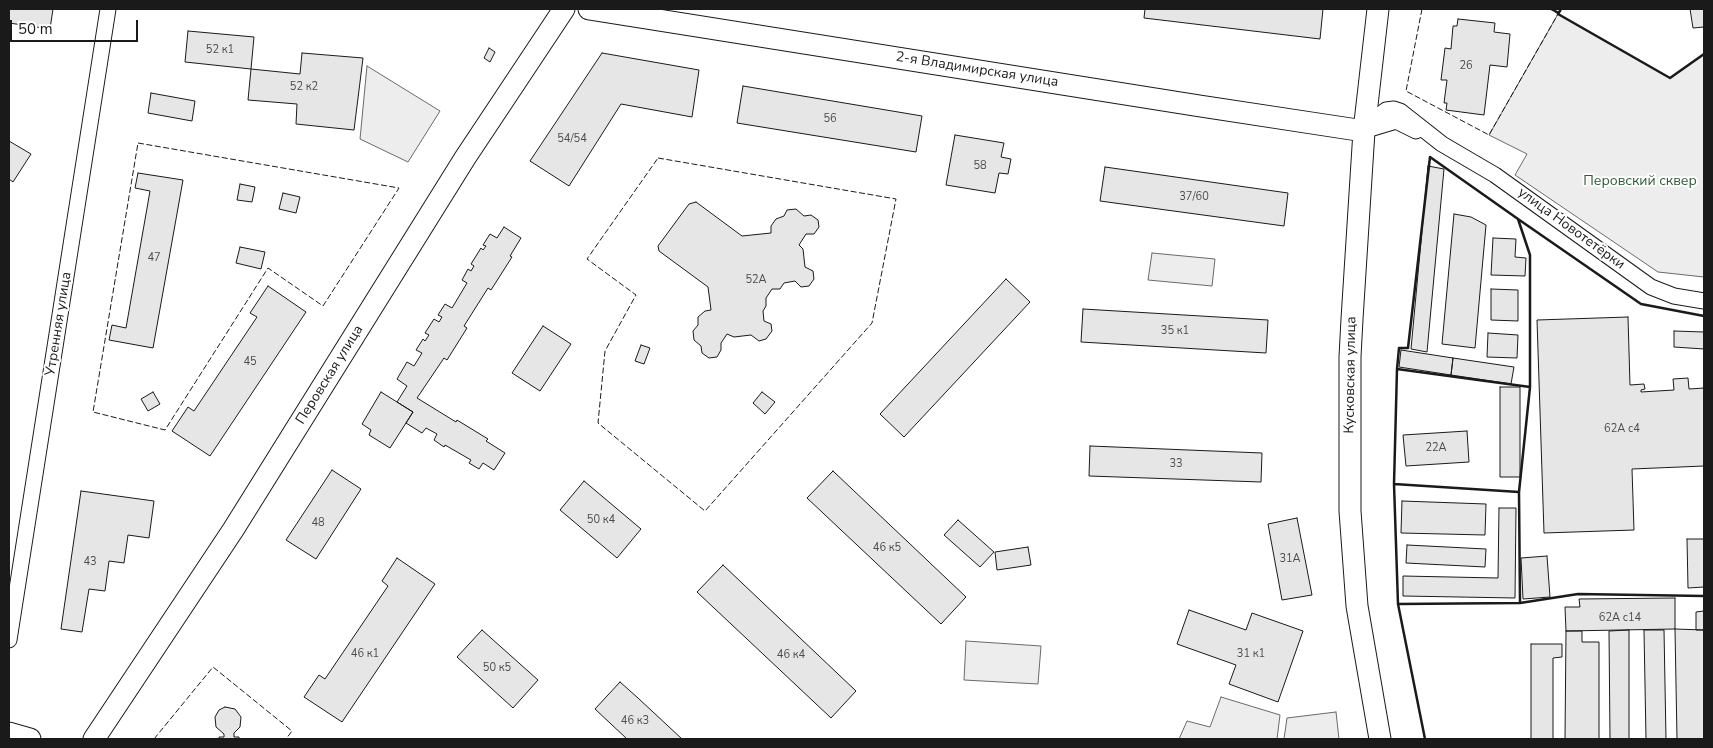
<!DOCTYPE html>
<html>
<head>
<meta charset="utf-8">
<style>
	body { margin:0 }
	#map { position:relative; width:1713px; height:748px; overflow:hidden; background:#fff; font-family:"Nunito Sans",sans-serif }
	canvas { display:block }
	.frame { position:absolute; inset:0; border:10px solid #1a1a1a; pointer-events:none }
	.scale { position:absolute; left:10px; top:20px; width:128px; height:22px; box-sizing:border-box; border:2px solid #1a1a1a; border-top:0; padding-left:6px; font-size:15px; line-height:18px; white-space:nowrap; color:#1a1a1a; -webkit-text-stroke:4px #fff; paint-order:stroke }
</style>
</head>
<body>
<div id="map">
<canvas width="1713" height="748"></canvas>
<div class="frame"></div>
<div class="scale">50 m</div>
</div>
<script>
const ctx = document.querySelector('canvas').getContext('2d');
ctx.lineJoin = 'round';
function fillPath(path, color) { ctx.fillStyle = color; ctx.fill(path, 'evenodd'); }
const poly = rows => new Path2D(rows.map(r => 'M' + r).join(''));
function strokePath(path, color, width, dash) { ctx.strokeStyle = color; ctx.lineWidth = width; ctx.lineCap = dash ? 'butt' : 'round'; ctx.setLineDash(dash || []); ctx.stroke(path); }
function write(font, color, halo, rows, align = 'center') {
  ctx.font = font + ' "Nunito Sans",sans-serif'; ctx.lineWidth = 4; ctx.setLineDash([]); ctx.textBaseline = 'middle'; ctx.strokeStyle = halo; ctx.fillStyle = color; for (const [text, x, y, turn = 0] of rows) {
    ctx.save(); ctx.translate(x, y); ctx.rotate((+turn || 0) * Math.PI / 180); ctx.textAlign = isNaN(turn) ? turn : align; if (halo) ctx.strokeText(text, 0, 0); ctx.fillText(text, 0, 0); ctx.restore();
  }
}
const built = poly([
	[1558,14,1670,78,1704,54,1704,277,1658,272,1515,175,1527,154,1489,135,1558,14],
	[367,66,440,111,408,162,360,139,367,66],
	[1152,253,1215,259,1212,286,1148,280,1152,253],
	[966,641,1041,646,1038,684,964,680,966,641],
	[1221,697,1280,715,1277,739,1179,739,1187,721,1210,727,1221,697],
	[1336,712,1339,739,1284,739,1287,718,1336,712]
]);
const building = poly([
	[9,9,53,9,50,29,9,23,9,9],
	[1145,9,1323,9,1320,39,1144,18,1145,9],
	[1690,9,1704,9,1704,27,1693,28,1690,9],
	[1458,19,1495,23,1494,32,1510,34,1507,67,1490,65,1484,115,1446,110,1447,103,1444,103,1447,80,1441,80,1445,48,1451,49,1453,26,1457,26,1458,19],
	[188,31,254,37,251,69,185,62,188,31],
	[489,48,495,52,490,62,484,58,489,48],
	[302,53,363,58,354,130,296,124,297,104,248,100,251,69,300,74,302,53],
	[602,53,699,70,692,117,621,104,569,186,530,161,602,53],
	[743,86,922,116,916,152,737,123,743,86],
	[151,93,195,101,192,121,148,113,151,93],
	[955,135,1004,143,1001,157,1011,159,1008,174,999,173,995,193,946,185,955,135],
	[9,141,31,154,13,182,9,179,9,141],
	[1428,166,1444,169,1427,352,1411,349,1428,166],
	[1105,167,1288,193,1284,226,1100,201,1105,167],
	[138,173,183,180,153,348,109,340,112,325,126,328,150,191,135,188,138,173],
	[240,184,255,187,252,202,237,200,240,184],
	[283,193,300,197,296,213,279,209,283,193],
	[696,202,742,236,771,233,771,226,776,219,784,216,787,210,796,209,804,216,811,215,818,220,819,227,814,234,806,234,799,245,803,249,805,267,813,271,814,279,809,286,801,287,795,281,784,283,780,289,772,289,766,298,766,306,763,311,764,321,771,324,772,331,766,339,759,341,751,335,734,337,727,334,721,343,721,350,717,357,709,358,702,353,701,346,694,340,693,331,698,325,698,317,705,311,711,310,708,287,659,251,658,246,689,204,696,202],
	[1454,214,1471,217,1486,225,1475,348,1442,344,1454,214],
	[504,227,521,238,510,256,512,257,491,290,488,288,464,326,467,328,447,360,444,358,417,398,456,422,457,420,488,439,486,441,505,453,494,470,483,463,479,469,469,463,471,460,445,445,444,447,434,440,437,434,426,428,422,433,406,423,413,412,397,402,407,386,397,379,407,362,414,366,422,353,416,350,423,339,425,341,429,335,425,333,434,319,439,322,442,317,438,315,445,304,452,308,467,283,462,280,468,269,471,271,474,266,471,264,481,248,483,250,486,246,483,245,490,234,497,238,504,227],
	[1493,238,1516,239,1515,257,1526,258,1525,276,1491,275,1493,238],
	[240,247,265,252,261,269,236,263,240,247],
	[1006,279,1030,302,904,437,880,414,1006,279],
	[268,286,306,312,210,456,172,431,188,407,194,411,257,317,250,313,268,286],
	[1491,289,1518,290,1518,321,1491,320,1491,289],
	[1083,309,1268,320,1266,353,1081,342,1083,309],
	[1628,317,1630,385,1644,384,1645,389,1641,390,1641,392,1674,390,1673,379,1688,378,1689,389,1704,388,1704,466,1632,469,1634,530,1544,533,1537,320,1628,317],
	[543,326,571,344,540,391,512,373,543,326],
	[1674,331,1704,332,1704,349,1674,347,1674,331],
	[1488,333,1518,335,1517,358,1487,357,1488,333],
	[641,345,650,348,644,364,635,361,641,345],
	[1401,350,1453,358,1451,375,1399,367,1401,350],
	[1453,358,1514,367,1511,384,1451,375,1453,358],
	[1500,387,1520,387,1520,477,1500,477,1500,387],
	[153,392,160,404,148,411,141,399,153,392],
	[381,392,413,412,390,448,369,435,371,430,362,424,381,392],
	[762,392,775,402,765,414,753,403,762,392],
	[1467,431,1469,462,1406,466,1403,435,1467,431],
	[1090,446,1262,453,1261,482,1089,476,1090,446],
	[332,470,361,489,316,559,286,540,332,470],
	[833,471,966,597,941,624,807,498,833,471],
	[584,481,641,529,617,558,560,510,584,481],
	[81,491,154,501,149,538,128,535,124,563,109,561,105,591,89,589,82,632,61,629,81,491],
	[1402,501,1486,504,1485,535,1401,533,1402,501],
	[1499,508,1516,508,1515,598,1403,596,1403,576,1498,578,1499,508],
	[1297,518,1312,595,1282,600,1268,524,1297,518],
	[958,520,994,552,980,567,944,535,958,520],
	[1687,539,1704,539,1704,587,1688,588,1687,539],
	[1407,545,1486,549,1485,567,1406,563,1407,545],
	[1028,547,1031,565,997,570,995,552,1028,547],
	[1547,556,1550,597,1523,599,1521,558,1547,556],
	[397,558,435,584,342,722,304,697,319,675,325,679,388,586,382,581,397,558],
	[723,565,856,691,831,718,697,592,723,565],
	[1675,598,1675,629,1566,631,1565,607,1580,607,1579,599,1675,598],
	[1189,610,1246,630,1252,613,1303,631,1278,702,1229,684,1236,665,1177,644,1189,610],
	[1704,611,1704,630,1696,630,1696,612,1704,611],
	[1675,629,1704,630,1704,739,1677,739,1675,629],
	[482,630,538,680,513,708,457,657,482,630],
	[1629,630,1629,739,1610,739,1609,631,1629,630],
	[1644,630,1664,630,1666,739,1646,739,1644,630],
	[1566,631,1582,631,1582,642,1599,642,1599,739,1565,739,1566,631],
	[1531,644,1562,644,1562,657,1553,658,1553,739,1531,739,1531,644],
	[620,682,638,698,682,739,627,739,595,709,620,682],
	[225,707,235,709,241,717,240,727,234,733,234,737,239,737,239,739,219,739,219,737,224,737,224,734,216,727,215,717,219,710,225,707]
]);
const street = poly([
	[1366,130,1396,121,1416,131],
	[1364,131,1375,118,1386,110,1394,109,1400,111,1442,144,1495,175,1651,287,1674,296,1704,301],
	[9,640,108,9]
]);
const secondary = poly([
	[589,9,1200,106,1364,131],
	[1378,9,1364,131,1352,319,1350,357,1350,511,1357,606,1380,739],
	[9,733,30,739],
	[94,739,233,530,465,158,564,9]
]);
const fence = poly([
	[1422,9,1406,91,1489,135,1558,14,1551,9],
	[138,143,399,188,323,306,268,268,165,430,93,412,138,143],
	[658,158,896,199,872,323,705,511,598,423,605,351,636,295,587,259,658,158],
	[154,739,213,667,292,731,286,739]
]);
const wall = poly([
	[1551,9,1559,13],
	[1561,9,1558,14,1670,78,1704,54],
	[1430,157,1518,219,1530,255,1530,387,1397,369,1399,348,1408,348,1430,157],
	[1518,219,1641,304,1704,316],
	[1397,369,1530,387,1519,492,1394,484,1397,369],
	[1394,484,1519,492,1520,603,1398,604,1394,484],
	[1520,603,1578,594,1704,596],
	[1400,604,1398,604,1425,739]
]);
const numberNames = [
	["52 к1",220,50],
	["26",1466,66],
	["52 к2",304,87],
	["56",830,119],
	["54/54",572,139],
	["58",980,166],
	["37/60",1194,197],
	["47",154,258],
	["52А",756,280],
	["35 к1",1175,331],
	["45",250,362],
	["62А с4",1622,429],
	["22А",1436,448],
	["33",1176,464],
	["50 к4",601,520],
	["48",318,523],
	["46 к5",887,548],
	["31А",1290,559],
	["43",90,562],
	["62А с14",1620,618],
	["46 к1",365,654],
	["31 к1",1251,654],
	["46 к4",791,655],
	["50 к5",497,668],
	["46 к3",635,721]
];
const streetNames = [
	["2-я Владимирская улица",977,70,9],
	["улица Новотетёрки",1571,229,36],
	["Утренняя улица",59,324,-81],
	["Перовская улица",330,375,-58],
	["Кусковская улица",1351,375,-89]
];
const parkNames = [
	["Перовский сквер",1640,182]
];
fillPath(built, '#ededed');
strokePath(built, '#6a6a6a', 1);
fillPath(building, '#e6e6e6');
strokePath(building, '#1a1a1a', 1);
strokePath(street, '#1a1a1a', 17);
strokePath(secondary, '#1a1a1a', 23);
strokePath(street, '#fff', 15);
strokePath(secondary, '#fff', 21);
strokePath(fence, '#1a1a1a', 1, [6, 2.5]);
strokePath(wall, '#1a1a1a', 2.5);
write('11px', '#4d4d4d', null, numberNames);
write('14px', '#1a1a1a', '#fff', streetNames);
write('14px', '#2b5a34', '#fff', parkNames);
</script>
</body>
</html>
